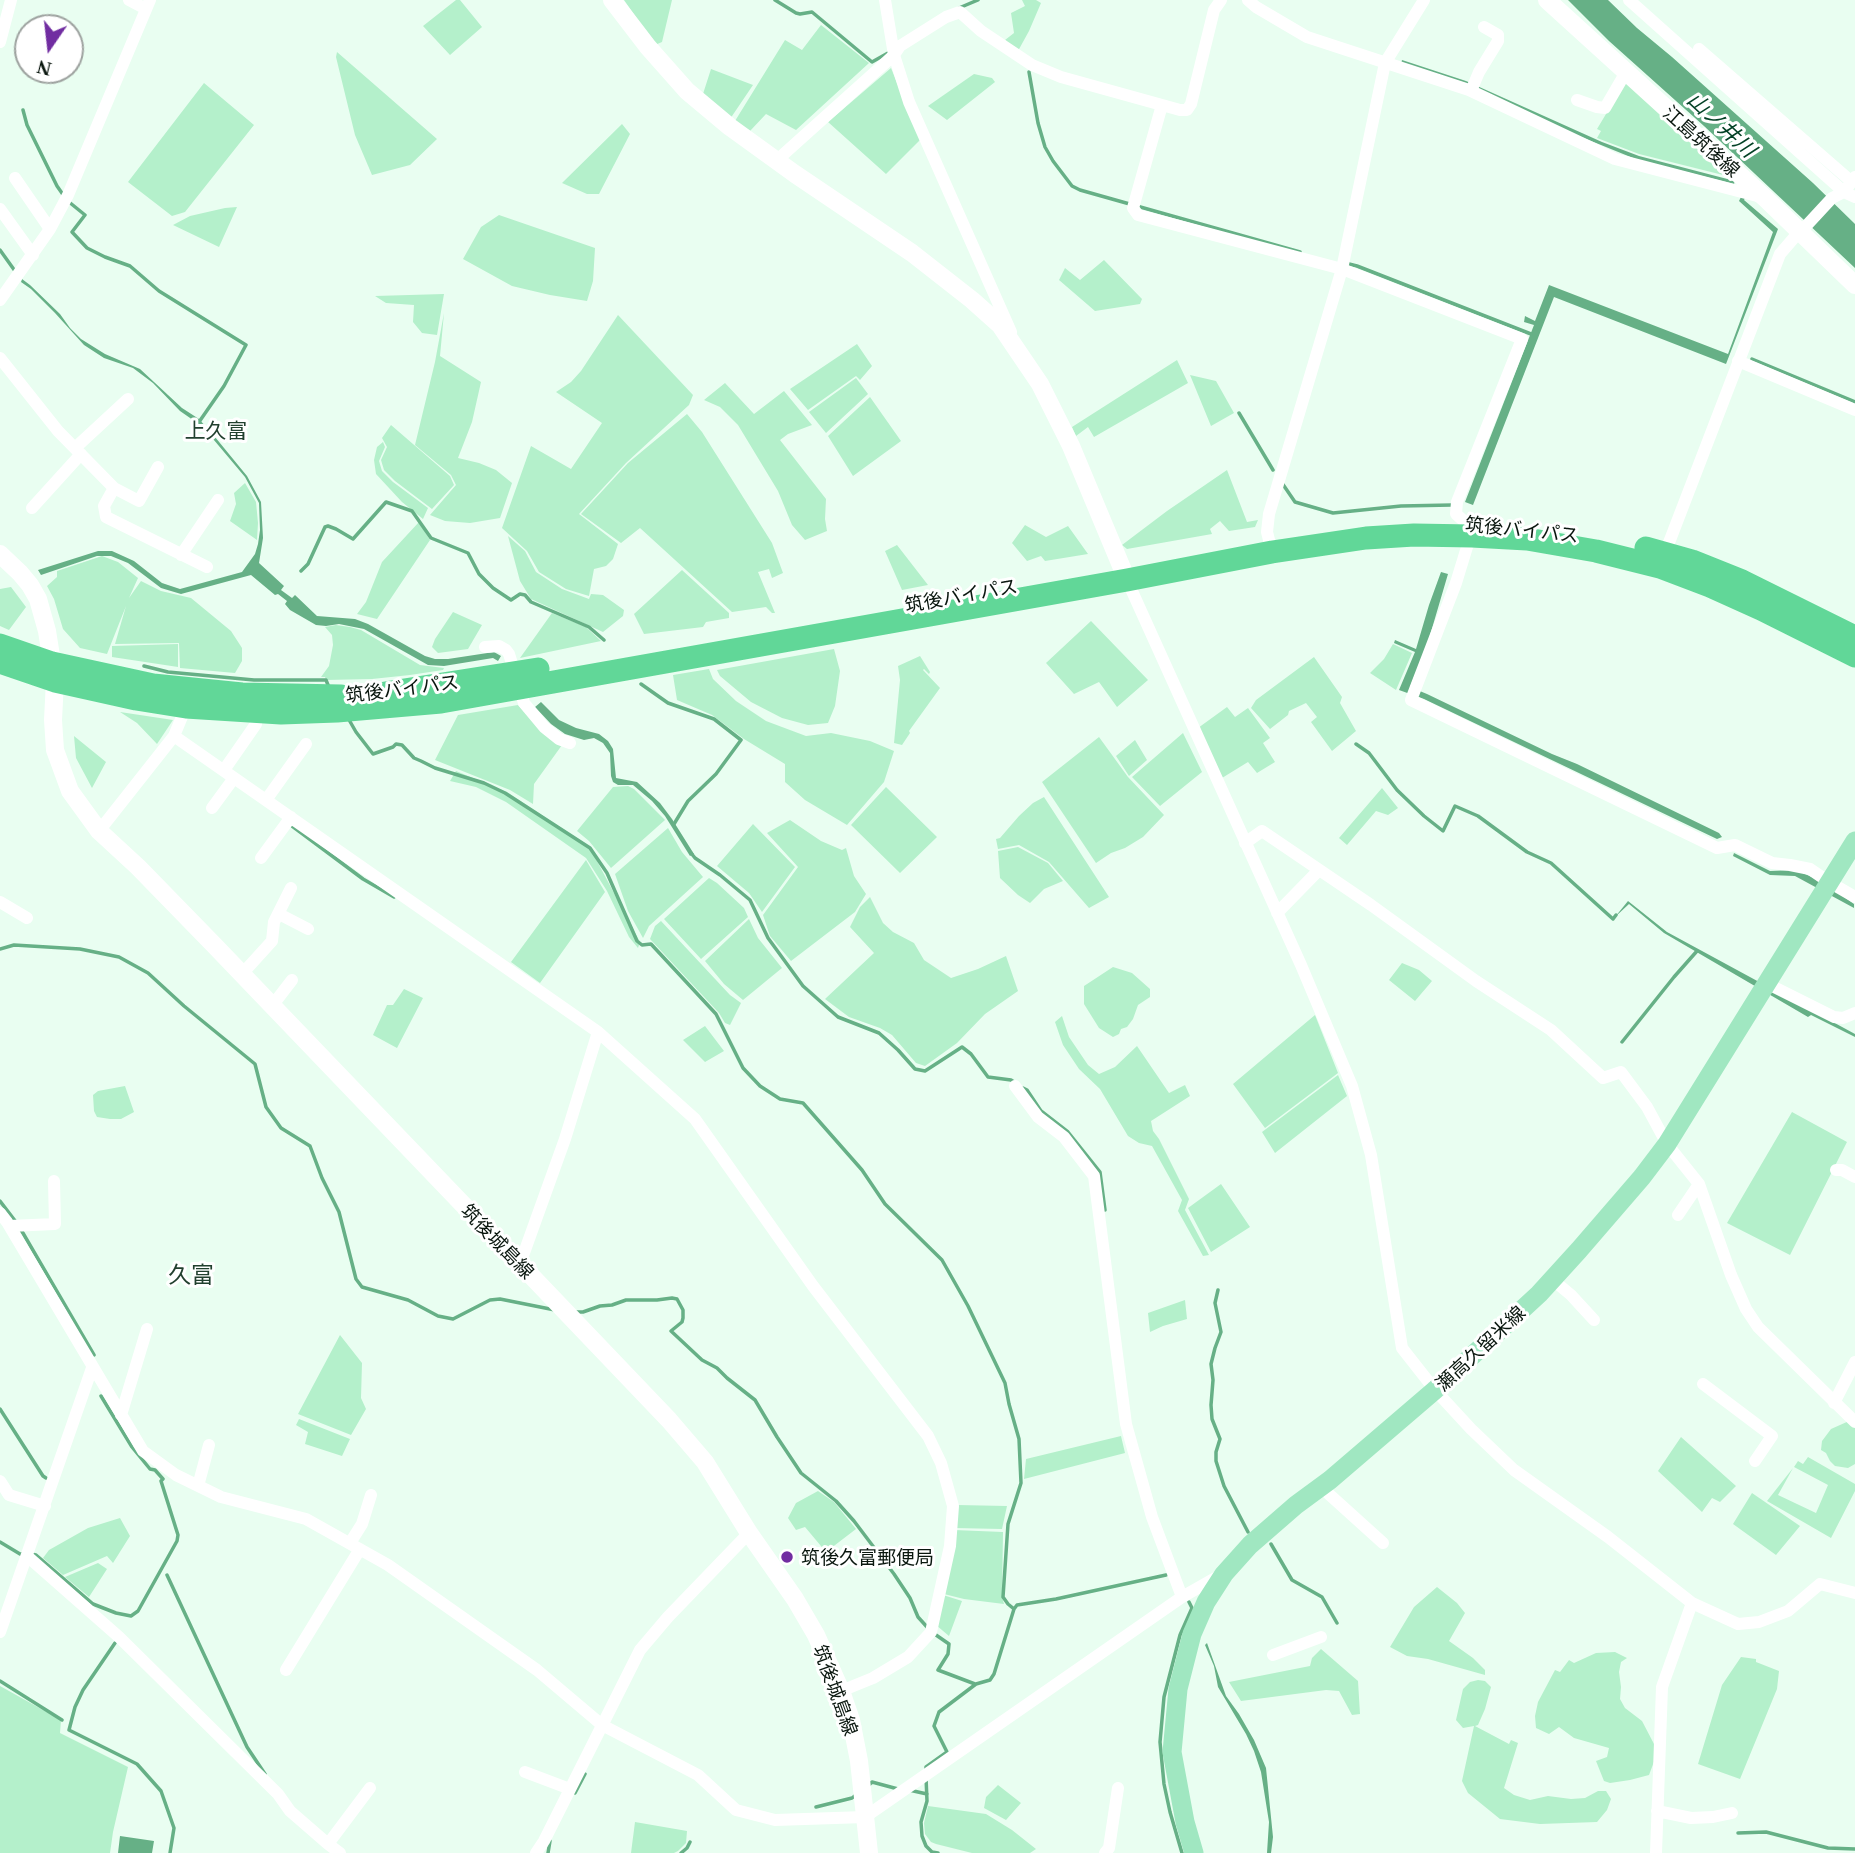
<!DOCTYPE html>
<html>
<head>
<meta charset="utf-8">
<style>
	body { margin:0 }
	#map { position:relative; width:1855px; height:1853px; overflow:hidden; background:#e9fef1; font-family:Georgia,serif }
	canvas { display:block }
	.north { position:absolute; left:14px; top:14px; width:70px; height:70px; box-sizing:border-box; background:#fff; border:2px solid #9da29f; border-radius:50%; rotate:194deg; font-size:19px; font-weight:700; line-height:28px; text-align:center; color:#0a170f }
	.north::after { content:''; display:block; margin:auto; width:24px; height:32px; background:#712da1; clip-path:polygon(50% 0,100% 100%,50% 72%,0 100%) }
</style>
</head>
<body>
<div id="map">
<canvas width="1855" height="1853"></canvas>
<div class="north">N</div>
</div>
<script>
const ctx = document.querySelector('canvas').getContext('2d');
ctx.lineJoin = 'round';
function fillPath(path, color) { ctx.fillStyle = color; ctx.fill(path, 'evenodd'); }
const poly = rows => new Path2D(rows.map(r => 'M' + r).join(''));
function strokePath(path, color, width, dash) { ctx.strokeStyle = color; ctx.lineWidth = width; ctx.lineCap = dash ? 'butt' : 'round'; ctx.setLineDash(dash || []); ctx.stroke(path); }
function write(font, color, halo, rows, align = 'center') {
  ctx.font = font + ' Georgia,"Noto Sans JP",serif'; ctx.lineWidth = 6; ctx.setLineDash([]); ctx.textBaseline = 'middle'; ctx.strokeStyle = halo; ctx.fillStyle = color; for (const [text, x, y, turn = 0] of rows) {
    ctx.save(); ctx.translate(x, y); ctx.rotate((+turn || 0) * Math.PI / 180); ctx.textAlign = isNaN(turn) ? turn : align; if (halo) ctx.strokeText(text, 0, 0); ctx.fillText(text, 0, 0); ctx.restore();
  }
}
const green = poly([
	[456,0,460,0,482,27,450,55,423,26],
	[624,0,672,0,662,42,655,45],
	[1022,0,1036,0,1041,3,1029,31,1018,51,1005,40,1014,33,1011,13,1025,6],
	[821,25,869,63,796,130,766,114,750,131,735,121,785,40,802,50],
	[337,52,437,139,410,165,372,175,355,135,336,57],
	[891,68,920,140,886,174,828,122],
	[711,69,753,85,728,122,702,97],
	[974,74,992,78,995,82,947,120,928,106],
	[1627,79,1735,178,1639,154,1597,138,1601,131,1597,129],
	[204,83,254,125,185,212,172,216,128,182],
	[622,124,630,134,599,194,587,194,562,183],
	[237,207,219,247,173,225,190,216,225,208],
	[499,215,595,248,593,281,587,301,550,295,512,286,463,259,481,227],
	[1104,260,1142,299,1140,304,1095,311,1059,280,1065,268,1080,280],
	[444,294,437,335,422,333,413,322,414,305,386,303,375,296],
	[444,313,440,356,481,382,472,422,458,458,479,463,496,470,512,483,500,518,470,523,445,521,430,515,456,485,451,475,415,445,435,362],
	[618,315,693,395,689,405,626,463,579,514,618,544,613,559,606,566,594,569,589,596,566,589,539,572,527,551,502,528,531,446,571,469,602,423,556,392,571,382,581,371],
	[857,344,872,366,860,380,856,376,808,410,790,389],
	[1177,360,1188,383,1094,437,1088,427,1076,436,1072,427],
	[1190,375,1216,381,1234,413,1211,426],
	[856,378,868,394,826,433,809,412],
	[725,383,754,414,784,391,812,425,788,434,780,440,826,499,825,519,827,531,805,540,792,525,778,491,738,425,720,407,704,400],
	[870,397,901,441,853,476,828,436],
	[687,414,702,432,772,543,783,573,772,578,769,569,758,572,775,613,772,613,766,607,732,612,640,528,621,543,581,514,628,463],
	[391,425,450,476,454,485,432,509,395,481,384,470,381,460,387,447,382,438],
	[383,442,385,447,379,461,382,471,393,482,428,508,423,519,402,502,376,474,374,460,377,447],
	[1227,470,1247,522,1258,520,1255,527,1229,531,1220,521,1210,529,1212,534,1127,549,1122,545,1167,511],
	[245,483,256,502,258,523,257,540,230,521,236,504,234,493],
	[419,522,430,540,377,619,357,614,366,602,382,562],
	[1025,525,1046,537,1068,526,1088,554,1045,561,1041,556,1027,561,1012,543],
	[508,536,525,551,536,572,562,589,589,599,591,594,603,595,624,610,623,616,603,632,531,599,520,581],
	[897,545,928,585,902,590,885,551],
	[102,556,118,562,138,578,129,598,141,581,161,591,191,598,231,631,242,648,242,661,235,673,180,668,179,643,115,644,126,606,107,654,80,648,63,629,54,599,47,586,57,577,57,571],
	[682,570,729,613,729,618,706,622,703,627,644,634,634,614],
	[11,587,26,607,9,630,0,626,0,589],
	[453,612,482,625,468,649,438,653,432,647,435,639],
	[552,613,586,627,601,641,520,658],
	[1091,621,1148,680,1117,707,1099,682,1074,694,1046,663],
	[336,625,350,627,361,630,420,665,444,668,443,670,410,675,372,679,326,680,325,677,321,677,329,666,333,645,332,635,325,627],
	[178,644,178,667,112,657,112,646],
	[1393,644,1412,653,1396,690,1370,673,1384,659],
	[834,649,840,671,835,706,828,723,808,725,782,718,751,702,720,676,717,670],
	[920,656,930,672,929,674,924,669,923,670,940,688,909,731,910,733,902,745,894,743,900,680,898,666],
	[1314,657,1342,697,1340,703,1356,731,1332,751,1311,722,1317,717,1306,703,1289,711,1288,715,1270,729,1251,708,1256,700],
	[709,669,713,679,736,701,766,721,806,736,831,733,870,741,894,751,884,782,847,825,805,800,785,782,785,764,744,739,712,715,677,700,673,675],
	[518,705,537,726,562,745,534,784,533,804,510,790,435,760,458,715],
	[1227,707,1235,717,1248,708,1270,738,1263,743,1275,762,1257,773,1248,762,1222,778,1198,728],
	[120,712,173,720,157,744,137,723],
	[1183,733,1202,772,1160,806,1132,777],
	[74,736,106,762,92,788,76,758],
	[1099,737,1128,777,1164,815,1143,837,1125,848,1111,853,1096,863,1042,782],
	[1135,740,1147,760,1129,776,1116,756],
	[456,771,507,792,589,846,640,942,638,948,629,937,607,891,586,858,506,802,476,787,450,781],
	[628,786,634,789,665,820,611,868,589,841,577,831,613,787],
	[886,787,937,837,900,873,851,825],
	[1382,788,1398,808,1388,815,1376,811,1347,845,1339,838],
	[1044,797,1109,897,1089,908,1049,862,1019,845,998,849,996,839,1000,838,1019,816,1033,803],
	[790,820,821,841,842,850,846,848,854,876,866,894,855,912,791,961,770,936,763,915,798,867,767,833],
	[753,824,795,867,762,912,749,893,717,866],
	[668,828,682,852,703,877,649,926,643,938,628,911,615,874],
	[1018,847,1048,863,1063,881,1044,889,1030,903,1018,895,1000,878,998,851],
	[586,860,605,892,540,983,511,962],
	[709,878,717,883,744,908,748,917,701,959,664,919],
	[870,897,883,923,893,932,914,943,924,960,951,978,978,969,1006,956,1018,991,985,1014,957,1043,925,1066,916,1063,892,1035,880,1028,849,1017,825,999,874,953,850,927,860,907],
	[749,919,758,938,782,968,743,1000,724,984,705,961],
	[661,921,730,995,741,1003,730,1025,725,1023,719,1013,650,939,655,926],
	[1402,963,1419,970,1432,981,1415,1001,1389,980],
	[1113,967,1132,973,1150,989,1150,997,1138,1005,1133,1019,1127,1027,1121,1029,1119,1034,1113,1037,1099,1028,1084,1004,1084,986],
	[404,989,423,998,397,1048,373,1035,387,1005,393,1005],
	[1315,1015,1338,1073,1265,1128,1233,1084],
	[1062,1016,1069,1037,1088,1065,1099,1074,1115,1067,1137,1046,1169,1093,1185,1085,1190,1096,1151,1121,1153,1131,1159,1139,1189,1199,1185,1210,1209,1255,1203,1256,1178,1211,1182,1200,1152,1146,1139,1143,1128,1136,1100,1089,1079,1069,1063,1045,1055,1022],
	[705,1026,724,1051,705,1062,683,1040],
	[1338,1075,1347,1096,1275,1153,1262,1132],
	[125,1086,134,1112,121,1119,110,1119,97,1117,94,1111,93,1095,98,1091],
	[1792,1112,1847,1142,1790,1255,1727,1223],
	[1221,1184,1250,1227,1211,1252,1188,1208],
	[1185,1300,1187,1319,1163,1326,1150,1332,1148,1313],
	[340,1335,362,1363,361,1398,366,1409,351,1435,298,1414],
	[299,1419,350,1439,342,1456,305,1444,308,1432,296,1425],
	[1849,1421,1855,1427,1855,1464,1848,1468,1835,1466,1830,1461,1826,1453,1821,1450,1822,1441,1831,1429],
	[1121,1436,1125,1453,1024,1479,1026,1459],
	[1681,1437,1736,1486,1720,1502,1712,1498,1702,1512,1658,1471],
	[1808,1457,1855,1484,1855,1491,1831,1538,1767,1501,1793,1468,1778,1495,1816,1513,1828,1485,1794,1467,1798,1461,1803,1464],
	[818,1491,834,1502,856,1529,826,1552,805,1527,796,1530,788,1518,796,1503],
	[1752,1493,1800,1526,1776,1555,1733,1524],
	[957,1505,1007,1506,1002,1529,954,1528],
	[120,1518,130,1536,113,1563,107,1556,63,1575,43,1558,49,1550,88,1528],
	[954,1530,1003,1532,1002,1597,1004,1604,964,1599,944,1594],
	[98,1563,107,1569,89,1597,65,1577],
	[1437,1587,1457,1603,1465,1613,1449,1641,1473,1658,1485,1670,1485,1675,1428,1659,1407,1656,1390,1647,1414,1607],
	[943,1595,962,1601,949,1636,936,1625],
	[1321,1649,1358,1681,1360,1714,1352,1715,1339,1691,1326,1690,1241,1701,1229,1682,1310,1666,1312,1658],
	[1615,1652,1627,1658,1621,1662,1619,1672,1621,1687,1620,1699,1625,1708,1642,1721,1654,1744,1655,1759,1649,1775,1630,1780,1610,1783,1604,1781,1596,1761,1607,1757,1609,1748,1574,1738,1559,1727,1549,1734,1536,1728,1535,1716,1538,1702,1555,1670,1560,1672,1569,1660,1574,1663,1596,1653],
	[1741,1657,1756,1659,1756,1662,1779,1671,1777,1689,1740,1779,1698,1764,1722,1685],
	[1478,1680,1485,1681,1491,1687,1485,1709,1478,1725,1475,1726,1509,1744,1511,1740,1518,1743,1504,1788,1514,1795,1530,1800,1548,1796,1571,1799,1585,1798,1598,1791,1606,1791,1611,1799,1607,1810,1597,1822,1540,1824,1500,1819,1468,1793,1462,1781,1474,1726,1463,1728,1456,1720,1463,1689,1470,1682],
	[0,1686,61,1720,60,1733,128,1767,113,1832,110,1853,0,1853],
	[998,1785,1021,1803,1006,1820,984,1808,986,1797],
	[928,1806,986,1814,1012,1830,1036,1849,1030,1853,972,1853,936,1844,931,1842,925,1834,924,1823],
	[635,1822,687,1831,686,1843,678,1851,674,1853,631,1853]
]);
const water = poly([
	[1568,0,1608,0,1637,28,1672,57,1813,183,1855,224,1855,268,1704,126,1609,41],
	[1402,60,1466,81,1602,142,1639,156,1735,181,1734,184,1638,160,1401,64],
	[1741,197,1745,198,1744,200,1778,229,1726,364,1554,297,1473,505,1465,502,1534,325,1524,322,1525,316,1535,321,1549,285,1728,354,1773,232,1739,201],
	[22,279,30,285,60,314,70,328,81,339,105,354,140,369,182,408,199,419,215,437,247,476,261,502,263,538,259,563,284,586,281,590,292,598,295,595,317,616,355,619,368,624,425,656,435,659,448,659,494,652,501,656,498,661,493,658,444,666,428,665,364,629,339,624,326,626,316,625,290,610,285,604,287,601,278,594,275,595,251,575,181,594,161,588,128,563,111,556,97,556,41,575,38,570,98,551,112,551,134,561,162,583,180,589,242,572,255,554,258,544,260,530,259,503,245,477,203,427,180,411,153,383,133,368,104,358,84,345,55,313,31,289,21,282],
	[1441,572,1448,574,1428,642,1410,687,1427,694,1552,754,1577,764,1719,833,1722,837,1717,839,1424,699,1399,690,1415,652,1394,643,1395,640,1416,649,1429,605],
	[541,702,559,720,576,728,599,734,608,741,613,749,616,778,637,782,660,803,672,819,694,854,690,856,665,816,652,801,633,785,618,785,613,782,611,776,610,753,603,743,594,738,584,740,565,734,551,724,535,707],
	[1734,853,1770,871,1796,870,1823,882,1854,904,1854,908,1795,876,1770,875,1733,856],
	[1628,901,1667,932,1855,1034,1855,1037,1811,1015,1808,1017,1664,933,1629,904,1615,917],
	[1207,1643,1226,1696,1239,1714,1254,1740,1266,1768,1273,1837,1271,1853,1267,1853,1269,1822,1261,1772,1254,1751,1246,1734,1218,1687,1214,1666,1205,1645],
	[120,1836,154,1841,152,1853,118,1853]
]);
const stream = poly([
	[775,0,796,13,800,14,812,12,872,62,888,53],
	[959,8,978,0],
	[1029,72,1038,123,1045,147,1053,161,1072,186,1080,190,1300,252],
	[23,110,27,125,57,186,64,196],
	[69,202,85,215,72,232,87,248,105,257,130,266,159,291,246,345,224,386,199,422],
	[0,250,15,271],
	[1345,263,1357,266,1531,334],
	[1752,359,1855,402],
	[1239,413,1273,470],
	[1282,483,1295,502,1333,513,1401,506,1452,505],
	[301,571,308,564,325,527,328,526,336,529,353,539,386,502,412,511,431,538,468,553,479,574,493,588,511,600,520,594,525,595,531,602,589,627,604,640],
	[144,666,168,672,254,680,326,680,328,685],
	[641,684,668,703,714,719,741,740,716,774,688,801,674,824],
	[348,718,356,732,373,754,393,747,396,744,402,745,414,758,421,761,435,768,484,783,505,793,590,848,607,873,637,941,642,945,651,944,716,1014,743,1068,760,1086,780,1099,803,1103,862,1170,885,1204,942,1260,968,1306,1005,1383,1009,1404,1019,1439,1021,1483,1008,1524,1003,1597,1008,1604,1014,1609],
	[1356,744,1369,753,1397,790,1424,816,1443,831,1455,806,1478,816,1527,852,1551,863,1613,919,1616,915],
	[288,823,363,879,394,897],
	[691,853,695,858,720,875,750,900,768,938,803,986,838,1017,879,1033,898,1050,915,1069,925,1071,962,1047,971,1054,988,1077,1011,1080,1014,1082],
	[0,949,14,945,80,949,119,957,148,973,184,1006,255,1064,266,1107,281,1128,310,1146,322,1178,339,1212,356,1279,362,1287,408,1300,438,1316,453,1319,490,1300,500,1299,555,1310],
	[1622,1042,1674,977,1697,951],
	[1023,1088,1027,1090,1041,1111,1068,1132,1100,1172,1105,1210],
	[0,1201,16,1222],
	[20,1228,94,1355],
	[1218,1290,1215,1303,1221,1332,1215,1348,1211,1364,1213,1380,1211,1405,1212,1419,1220,1439,1216,1452,1216,1461,1224,1486,1248,1532],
	[573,1312,583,1312,600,1306,612,1305,626,1300,657,1300,672,1298,677,1299,683,1310,683,1318,682,1322,671,1331,702,1360,717,1368,727,1378,755,1400,777,1437,801,1473,836,1501,854,1521,894,1574,910,1598,918,1617,927,1627],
	[0,1409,43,1476,46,1478],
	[0,1542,20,1554,23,1554],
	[1271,1544,1292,1580,1322,1597,1337,1623],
	[31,1554,36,1555,93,1604,116,1613,131,1616,138,1611,177,1541,178,1535,161,1481,163,1479,155,1470,150,1469,132,1447,101,1396],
	[167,1575,247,1747,265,1774],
	[936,1635,949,1644,948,1654,938,1670,975,1684],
	[115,1643,83,1690,75,1707,69,1730,137,1764,161,1791,174,1828,170,1853],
	[0,1681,62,1720],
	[926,1769,926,1767,947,1752,934,1726,939,1712,976,1684,990,1680,994,1674,1014,1609,1017,1605,1056,1599,1166,1575],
	[926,1777,927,1801,921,1822,922,1836,926,1846,932,1852,938,1853],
	[869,1785,872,1782,898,1789],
	[909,1790,927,1794],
	[575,1793,585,1774],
	[816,1807,852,1798,857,1794],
	[1738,1833,1766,1832,1828,1848,1855,1849],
	[548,1853,550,1841],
	[681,1853,687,1848,690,1842],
	[1182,1853,1170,1812,1164,1784,1160,1742,1164,1697,1180,1635,1192,1608,1189,1602]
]);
const street = poly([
	[129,0,146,9],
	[885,0,894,55,909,102,1011,332],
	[1221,0,1214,10,1191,104,1187,110,1180,110,1162,105,1133,208,1138,215,1342,269,1522,339,1457,502,1456,514,1465,522,1472,536,1467,547,1456,583,1411,700,1717,848,1735,845,1772,863,1790,865,1810,869,1829,882,1855,897],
	[1248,0,1256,7,1307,37,1469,90,1615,159,1761,197],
	[1629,0,1844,192,1855,197],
	[0,42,11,0],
	[1699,49,1852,182],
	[1471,91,1479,72,1498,41,1498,35,1484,27],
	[1577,100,1597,107,1605,108,1626,72],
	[776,161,894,55,900,46,946,17,960,12,981,31,1032,65,1061,77,1162,105],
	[15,178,50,229],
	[0,209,33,255],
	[0,300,50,229,68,195,150,0],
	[0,358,58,431,114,488,104,506,106,517,207,567],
	[1738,361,1855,410],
	[75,448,128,399],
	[114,488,139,501,158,467],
	[32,508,81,454],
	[1272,552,1267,532,1269,514,1342,269,1385,63,1424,0],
	[1665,553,1780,254,1799,232,1807,225,1832,198,1844,192,1855,177],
	[181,555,218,500],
	[1127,580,1301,965,1352,1086,1371,1155,1402,1348,1435,1390,1471,1429,1514,1470,1608,1537,1692,1603,1738,1624,1759,1622,1788,1611,1820,1584,1855,1593],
	[485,647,499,646,506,650,509,654,515,673],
	[520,689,524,703,544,727,559,739,570,743],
	[174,736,598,1032,695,1119,813,1286,928,1436,941,1463,953,1506,950,1546,931,1632,908,1657,873,1678,841,1691],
	[224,770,256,724],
	[266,800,306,744],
	[212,808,234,778],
	[99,831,174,736,186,707],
	[1245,843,1262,831,1371,905,1476,981,1551,1030,1603,1078,1621,1072,1647,1107,1667,1144,1699,1184,1731,1275,1746,1309,1758,1327,1855,1422],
	[261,858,291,817],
	[0,902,27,918],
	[1277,913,1319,870],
	[279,914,308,929],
	[242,974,272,941,274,922,291,888],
	[1766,983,1834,1017,1843,1018,1855,1013],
	[272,1006,292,980],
	[1015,1086,1038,1117,1064,1137,1094,1176,1126,1424,1152,1517,1182,1597],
	[1836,1170,1842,1170,1855,1177],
	[0,1213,7,1222,143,1451,176,1475,221,1497,306,1519,388,1565,537,1670,602,1725,698,1775,736,1810,775,1820,865,1817,1182,1597,1219,1576],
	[1678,1215,1699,1184],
	[10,1226,55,1224,54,1181],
	[520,1264,565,1139,598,1032],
	[1553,1280,1571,1295,1594,1320],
	[1703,1384,1772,1436,1755,1461],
	[1834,1403,1855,1362],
	[121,1415,147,1329],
	[0,1481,9,1495,45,1506],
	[198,1486,209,1445],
	[1321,1487,1383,1543],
	[350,1543,362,1524,371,1495],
	[27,1556,119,1637,278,1794,290,1811,328,1844,340,1853],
	[0,1632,92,1368],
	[1273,1655,1321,1637],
	[286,1670,360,1549],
	[525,1772,570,1789],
	[1657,1811,1691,1818,1713,1817,1732,1813],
	[328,1844,370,1788],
	[536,1853,544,1841,640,1650,668,1617,749,1533],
	[1105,1853,1109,1848,1118,1788],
	[1656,1853,1662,1687,1692,1603]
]);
const secondary = poly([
	[612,0,648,47,687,91,730,127,795,174,912,253,972,300,1000,325,1040,384,1071,446,1127,580],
	[1547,0,1765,198,1855,285],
	[0,554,20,573,30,585,38,599,47,631,55,681,53,720,55,750,70,791,99,831,138,867,215,946,520,1264,669,1420,705,1462,749,1533,795,1599,816,1635,841,1691,851,1720,859,1761,869,1853]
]);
const primary = poly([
	[1194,1853,1185,1822,1172,1752,1178,1689,1192,1634,1206,1602,1224,1574,1250,1545,1296,1505,1330,1480,1435,1390,1539,1294,1579,1250,1642,1177,1667,1144,1855,841]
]);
const highway = poly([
	[1646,548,1692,561,1742,581,1855,637],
	[0,645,52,663,153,685,242,694,341,696],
	[0,662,55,681,136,699,186,707,281,713,337,711,441,702,1127,580,1272,552,1366,538,1414,535,1472,536,1527,539,1596,551,1660,567,1710,586,1761,609,1855,656],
	[385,693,538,669]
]);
const markers = [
	[787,1557,7,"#712da1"]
];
const streetNames = [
	["江島筑後線",1702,141,42],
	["筑後バイパス",1522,529,6],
	["筑後バイパス",961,595,-10],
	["筑後バイパス",402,688,-7],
	["筑後城島線",498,1241,46],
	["瀬高久留米線",1480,1348,-43],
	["筑後城島線",836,1690,70]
];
const poiNames = [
	["筑後久富郵便局",801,1557]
];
const waterNames = [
	["山ノ井川",1722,124,43]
];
const neighbourhoodNames = [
	["上久富",216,430]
];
const quarterNames = [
	["久富",191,1274]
];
fillPath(green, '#b4f0cb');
fillPath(water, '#66b086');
strokePath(stream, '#66b086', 3.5);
strokePath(street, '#fff', 12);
strokePath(secondary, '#fff', 18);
strokePath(primary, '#a0e7c1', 19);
strokePath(highway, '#61d798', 23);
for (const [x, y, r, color] of markers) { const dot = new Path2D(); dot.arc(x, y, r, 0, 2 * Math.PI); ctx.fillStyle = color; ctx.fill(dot); strokePath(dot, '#fff', 2.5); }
write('19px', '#0a170f', '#fff', streetNames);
write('19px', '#0a170f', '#fff', poiNames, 'left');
write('italic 21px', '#044226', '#fff', waterNames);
write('21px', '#22402f', '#fff', neighbourhoodNames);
write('23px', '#22402f', '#fff', quarterNames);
</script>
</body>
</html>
